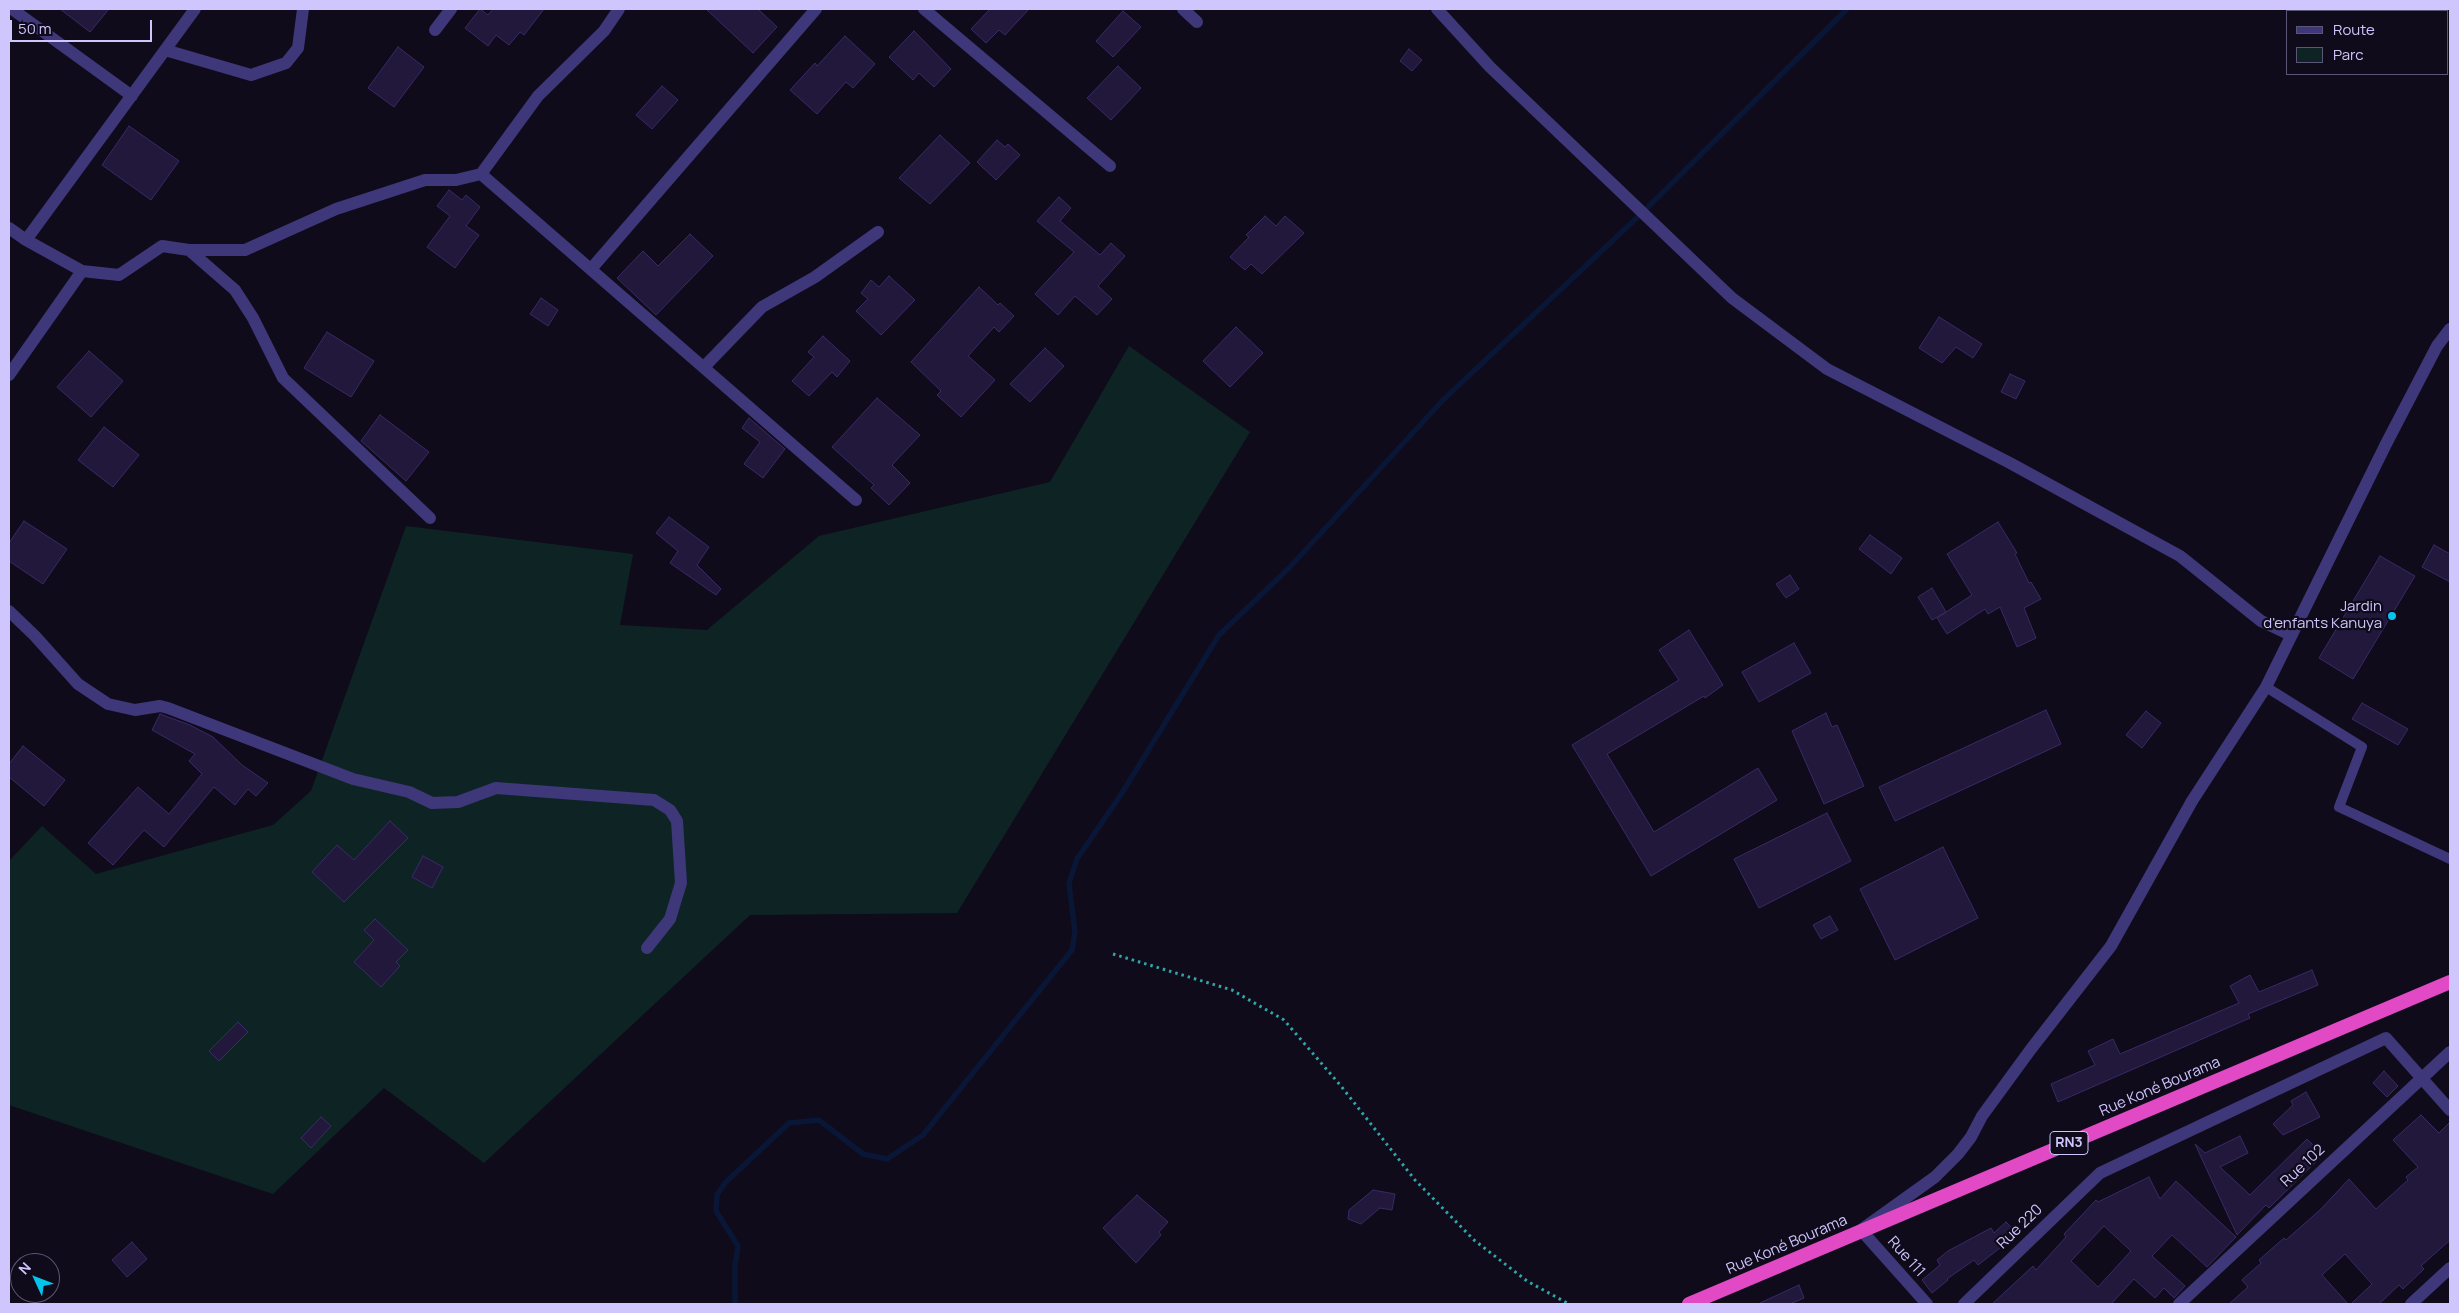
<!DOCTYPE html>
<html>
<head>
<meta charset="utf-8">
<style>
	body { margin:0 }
	#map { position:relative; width:2459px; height:1313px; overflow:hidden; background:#0f0b1b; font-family:Manrope,sans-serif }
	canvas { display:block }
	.frame { position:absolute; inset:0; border:10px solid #d0c6fe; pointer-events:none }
	.legend { position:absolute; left:2286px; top:10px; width:162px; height:65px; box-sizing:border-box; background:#0f0b1b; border:1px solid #5c5676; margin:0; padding:6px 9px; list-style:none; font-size:15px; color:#d0c6fe }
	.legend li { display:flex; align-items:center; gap:10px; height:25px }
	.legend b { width:25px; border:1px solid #5c5676 }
	.north { position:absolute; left:10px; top:1253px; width:50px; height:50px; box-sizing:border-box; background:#0f0b1b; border:1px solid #5c5676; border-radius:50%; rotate:313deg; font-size:14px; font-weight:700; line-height:20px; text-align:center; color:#d0c6fe }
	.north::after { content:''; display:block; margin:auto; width:18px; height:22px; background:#05c3ea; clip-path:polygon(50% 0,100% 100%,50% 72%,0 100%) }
	.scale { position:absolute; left:10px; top:20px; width:142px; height:22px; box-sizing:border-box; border:2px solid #d0c6fe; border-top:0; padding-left:6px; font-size:15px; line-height:18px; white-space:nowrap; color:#d0c6fe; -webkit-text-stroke:4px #0f0b1b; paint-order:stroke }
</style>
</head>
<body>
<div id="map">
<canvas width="2459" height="1313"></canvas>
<div class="frame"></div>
<ul class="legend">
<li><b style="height:6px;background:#3e3779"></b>Route</li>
<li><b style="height:14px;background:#0e2424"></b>Parc</li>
</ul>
<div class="north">N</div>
<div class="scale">50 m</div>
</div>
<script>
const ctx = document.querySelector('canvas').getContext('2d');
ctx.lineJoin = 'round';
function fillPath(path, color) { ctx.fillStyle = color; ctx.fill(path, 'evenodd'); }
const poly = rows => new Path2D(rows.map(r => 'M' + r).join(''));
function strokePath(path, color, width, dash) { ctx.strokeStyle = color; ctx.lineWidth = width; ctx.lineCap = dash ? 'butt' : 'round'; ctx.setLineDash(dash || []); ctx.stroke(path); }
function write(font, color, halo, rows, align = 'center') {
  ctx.font = font + ' Manrope,sans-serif'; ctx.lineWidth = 4.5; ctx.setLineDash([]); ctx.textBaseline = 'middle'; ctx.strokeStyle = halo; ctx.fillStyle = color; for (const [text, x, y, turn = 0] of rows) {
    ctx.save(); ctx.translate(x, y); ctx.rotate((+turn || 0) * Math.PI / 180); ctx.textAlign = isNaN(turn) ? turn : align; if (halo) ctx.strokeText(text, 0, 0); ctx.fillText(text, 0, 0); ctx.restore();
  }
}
const green = poly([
	[1129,346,1250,432,957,913,750,915,484,1163,384,1088,273,1194,9,1105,9,861,42,826,96,874,273,825,311,791,406,526,633,554,620,625,707,630,819,536,1050,482]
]);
const stream = poly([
	[735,1304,735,1265,738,1246,716,1211,717,1195,725,1183,789,1123,819,1120,863,1154,887,1159,923,1135,1072,950,1075,932,1069,883,1077,859,1122,793,1219,635,1289,568,1443,400,1642,213,1847,9]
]);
const building = poly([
	[60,9,109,9,90,32,60,9],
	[480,9,488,15,493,9,544,9,524,35,520,32,509,45,496,35,488,46,465,28,480,9],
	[706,9,758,9,777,27,753,53,706,9],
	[990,9,1029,9,1005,35,999,30,986,43,971,29,990,9],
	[1123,11,1141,27,1113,57,1096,41,1123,11],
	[914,31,951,69,934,87,919,73,913,80,889,57,914,31],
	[845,36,875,64,853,88,846,82,817,114,790,90,815,63,817,66,845,36],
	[398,47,424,67,394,107,368,88,398,47],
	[1409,49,1422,60,1412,71,1400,61,1409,49],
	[1118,66,1141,88,1111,120,1087,98,1118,66],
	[662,86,678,100,652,129,636,115,662,86],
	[129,126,179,161,151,200,102,165,129,126],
	[940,135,970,163,930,204,899,178,940,135],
	[997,140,1005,147,1008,144,1020,155,996,180,977,162,997,140],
	[449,190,462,200,466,195,480,207,466,226,479,235,455,268,427,247,450,216,437,206,449,190],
	[1059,197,1071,208,1060,221,1100,255,1111,243,1125,256,1098,286,1112,299,1097,315,1075,296,1058,315,1035,294,1074,252,1037,221,1059,197],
	[1265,216,1276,226,1285,216,1304,233,1262,274,1251,264,1245,270,1230,257,1249,237,1246,235,1265,216],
	[690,234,713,256,656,315,617,278,643,251,658,266,690,234],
	[889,276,915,300,881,335,856,311,868,299,861,293,871,280,879,287,889,276],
	[979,287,998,305,1000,303,1014,316,999,332,994,327,968,356,995,380,961,417,937,395,941,391,911,362,979,287],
	[541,298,558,310,548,326,530,314,541,298],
	[1939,317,1982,344,1973,358,1956,347,1942,363,1919,348,1939,317],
	[1236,327,1263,353,1230,387,1203,361,1236,327],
	[327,332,374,361,351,397,304,368,327,332],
	[823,336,850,361,837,377,832,372,809,396,792,381,814,357,808,352,823,336],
	[1045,348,1064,366,1030,402,1010,384,1045,348],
	[89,351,123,381,91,417,57,387,89,351],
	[2010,374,2025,381,2016,399,2001,392,2010,374],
	[877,398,920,435,892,465,910,483,889,505,871,488,874,485,832,447,877,398],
	[380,415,429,452,406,481,361,441,380,415],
	[749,418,785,449,763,478,744,464,760,442,742,428,749,418],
	[104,427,139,455,113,487,78,460,104,427],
	[669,517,709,547,697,565,721,589,716,595,670,563,678,551,656,533,669,517],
	[24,521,67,549,43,584,9,561,9,543,24,521],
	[1998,522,2017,553,2015,554,2029,583,2031,582,2041,599,2024,608,2036,638,2017,647,2000,607,1988,614,1985,609,1947,634,1937,618,1972,595,1947,554,1998,522],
	[1870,535,1902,558,1891,574,1859,549,1870,535],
	[2434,545,2450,554,2450,582,2422,567,2434,545],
	[2380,556,2415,576,2353,679,2319,658,2380,556],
	[1790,575,1799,589,1786,598,1776,584,1790,575],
	[1932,588,1946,612,1932,620,1918,597,1932,588],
	[1689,630,1723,685,1705,698,1704,696,1607,754,1654,832,1758,768,1777,800,1651,876,1572,745,1679,680,1659,650,1689,630],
	[1794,643,1811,673,1759,702,1742,672,1794,643],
	[2362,703,2408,729,2398,745,2352,719,2362,703],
	[2046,710,2061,744,1895,821,1879,787,2046,710],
	[2146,711,2161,723,2142,748,2126,735,2146,711],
	[1826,713,1832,727,1837,725,1864,786,1824,804,1792,731,1826,713],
	[160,714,190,725,213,737,242,765,268,783,256,796,248,789,235,805,214,787,164,847,144,830,113,865,88,843,138,787,169,814,202,774,189,761,195,754,152,730,160,714],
	[23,746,65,780,44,806,9,777,9,764,23,746],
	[1827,813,1851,861,1759,908,1734,859,1827,813],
	[390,821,408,838,344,902,312,872,337,845,354,860,390,821],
	[1943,847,1978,918,1895,960,1860,889,1943,847],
	[423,856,443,867,432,888,412,877,423,856],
	[1830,916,1838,930,1821,939,1813,925,1830,916],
	[375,919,408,950,396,962,400,966,381,987,354,962,374,940,364,930,375,919],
	[2312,970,2318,985,2248,1014,2250,1018,2058,1102,2051,1084,2095,1065,2088,1051,2113,1039,2120,1054,2239,1003,2230,986,2250,975,2259,992,2312,970],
	[238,1022,248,1032,219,1061,209,1051,238,1022],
	[2384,1071,2398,1086,2387,1097,2373,1083,2384,1071],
	[2306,1092,2320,1117,2283,1135,2273,1124,2293,1105,2291,1101,2306,1092],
	[2421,1115,2439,1133,2450,1122,2450,1240,2421,1266,2424,1269,2403,1289,2399,1285,2379,1304,2351,1304,2372,1284,2345,1254,2322,1275,2348,1304,2229,1304,2248,1287,2242,1280,2261,1263,2259,1260,2284,1238,2286,1240,2321,1209,2349,1179,2376,1209,2408,1180,2406,1177,2418,1167,2393,1140,2421,1115],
	[321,1117,331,1126,311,1148,301,1138,321,1117],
	[2240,1136,2248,1153,2220,1167,2250,1195,2307,1139,2323,1155,2269,1208,2266,1205,2237,1235,2195,1144,2205,1153,2240,1136],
	[2149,1177,2160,1199,2176,1181,2236,1237,2207,1267,2172,1235,2152,1256,2185,1286,2174,1298,2164,1288,2155,1298,2134,1279,2111,1304,1992,1304,2033,1266,2036,1270,2066,1237,2064,1234,2096,1200,2098,1202,2149,1177],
	[2104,1226,2131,1251,2098,1287,2071,1261,2104,1226],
	[1373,1190,1395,1194,1392,1210,1380,1208,1361,1224,1348,1219,1349,1210,1373,1190],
	[1137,1195,1168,1222,1159,1232,1161,1235,1136,1263,1103,1228,1137,1195],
	[2006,1222,2019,1235,2007,1246,2005,1244,1978,1265,1974,1260,1947,1279,1948,1280,1932,1293,1922,1280,1940,1265,1937,1260,1948,1251,1991,1228,1994,1233,2006,1222],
	[132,1242,147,1259,127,1277,112,1260,132,1242],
	[1799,1285,1804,1298,1790,1304,1758,1304,1799,1285]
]);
const path = poly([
	[1113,954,1232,990,1284,1020,1341,1086,1415,1180,1474,1240,1527,1281,1569,1304]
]);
const service = poly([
	[2266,687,2362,747,2339,807,2450,859]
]);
const minor = poly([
	[12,9,132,96],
	[924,9,1110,166],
	[1183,9,1197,22],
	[1437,9,1490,67,1732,298,1827,369,2010,463,2180,556,2261,621,2291,635],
	[435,30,451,9],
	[165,50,251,75,286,63,298,48,303,9],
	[481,174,856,500],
	[9,228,26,240,82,271,119,275,162,246,189,250,245,250,336,209,425,180,456,180,481,174,538,96,604,31,619,9],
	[26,240,195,9],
	[189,250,235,290,253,318,283,378,430,518],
	[591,269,816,9],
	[704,367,762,307,815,277,878,232],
	[9,375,82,271],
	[9,611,35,636,78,684,108,704,135,710,160,706,168,708,353,779,409,792,432,803,458,802,496,788,654,800,670,810,677,821,681,883,670,919,647,948],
	[1927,1304,1861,1230,1935,1177,1958,1154,1971,1137,1982,1116,2031,1049,2111,946,2192,801,2266,687,2386,444,2437,346,2450,329],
	[1964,1304,2100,1173,2386,1038,2450,1110],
	[2179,1304,2450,1052],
	[2411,1304,2450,1268]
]);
const trunk = poly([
	[1689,1304,2450,982]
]);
const markers = [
	[2392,616,5,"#05c3ea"]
];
const shields = [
	[2069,1143,38]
];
const shieldNames = [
	["RN3",2069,1143]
];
const poiNames = [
	["Jardin",2382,607],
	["d'enfants Kanuya",2382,624]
];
const streetNames = [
	["Rue Koné Bourama",2160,1087,-23],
	["Rue 102",2303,1166,-43],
	["Rue 220",2020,1227,-44],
	["Rue Koné Bourama",1787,1245,-23],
	["Rue 111",1906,1257,48]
];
fillPath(green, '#0e2424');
strokePath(stream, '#091636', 5.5);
fillPath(building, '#21183b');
strokePath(building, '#3a2a67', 1);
strokePath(path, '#2fa7a9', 3, [2.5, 4]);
strokePath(service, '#3e3779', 10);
strokePath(minor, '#3e3779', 12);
strokePath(trunk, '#e14ac4', 14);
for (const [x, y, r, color] of markers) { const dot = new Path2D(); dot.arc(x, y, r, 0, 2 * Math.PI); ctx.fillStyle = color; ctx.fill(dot); strokePath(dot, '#0f0b1b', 2); }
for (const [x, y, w] of shields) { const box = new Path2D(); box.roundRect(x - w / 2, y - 11.5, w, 23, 4); ctx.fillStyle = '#0f0b1b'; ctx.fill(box); strokePath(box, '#d0c6fe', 1); }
write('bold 14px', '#d0c6fe', null, shieldNames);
write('15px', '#d0c6fe', '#0f0b1b', poiNames, 'right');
write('15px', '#d0c6fe', '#0f0b1b', streetNames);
</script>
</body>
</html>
